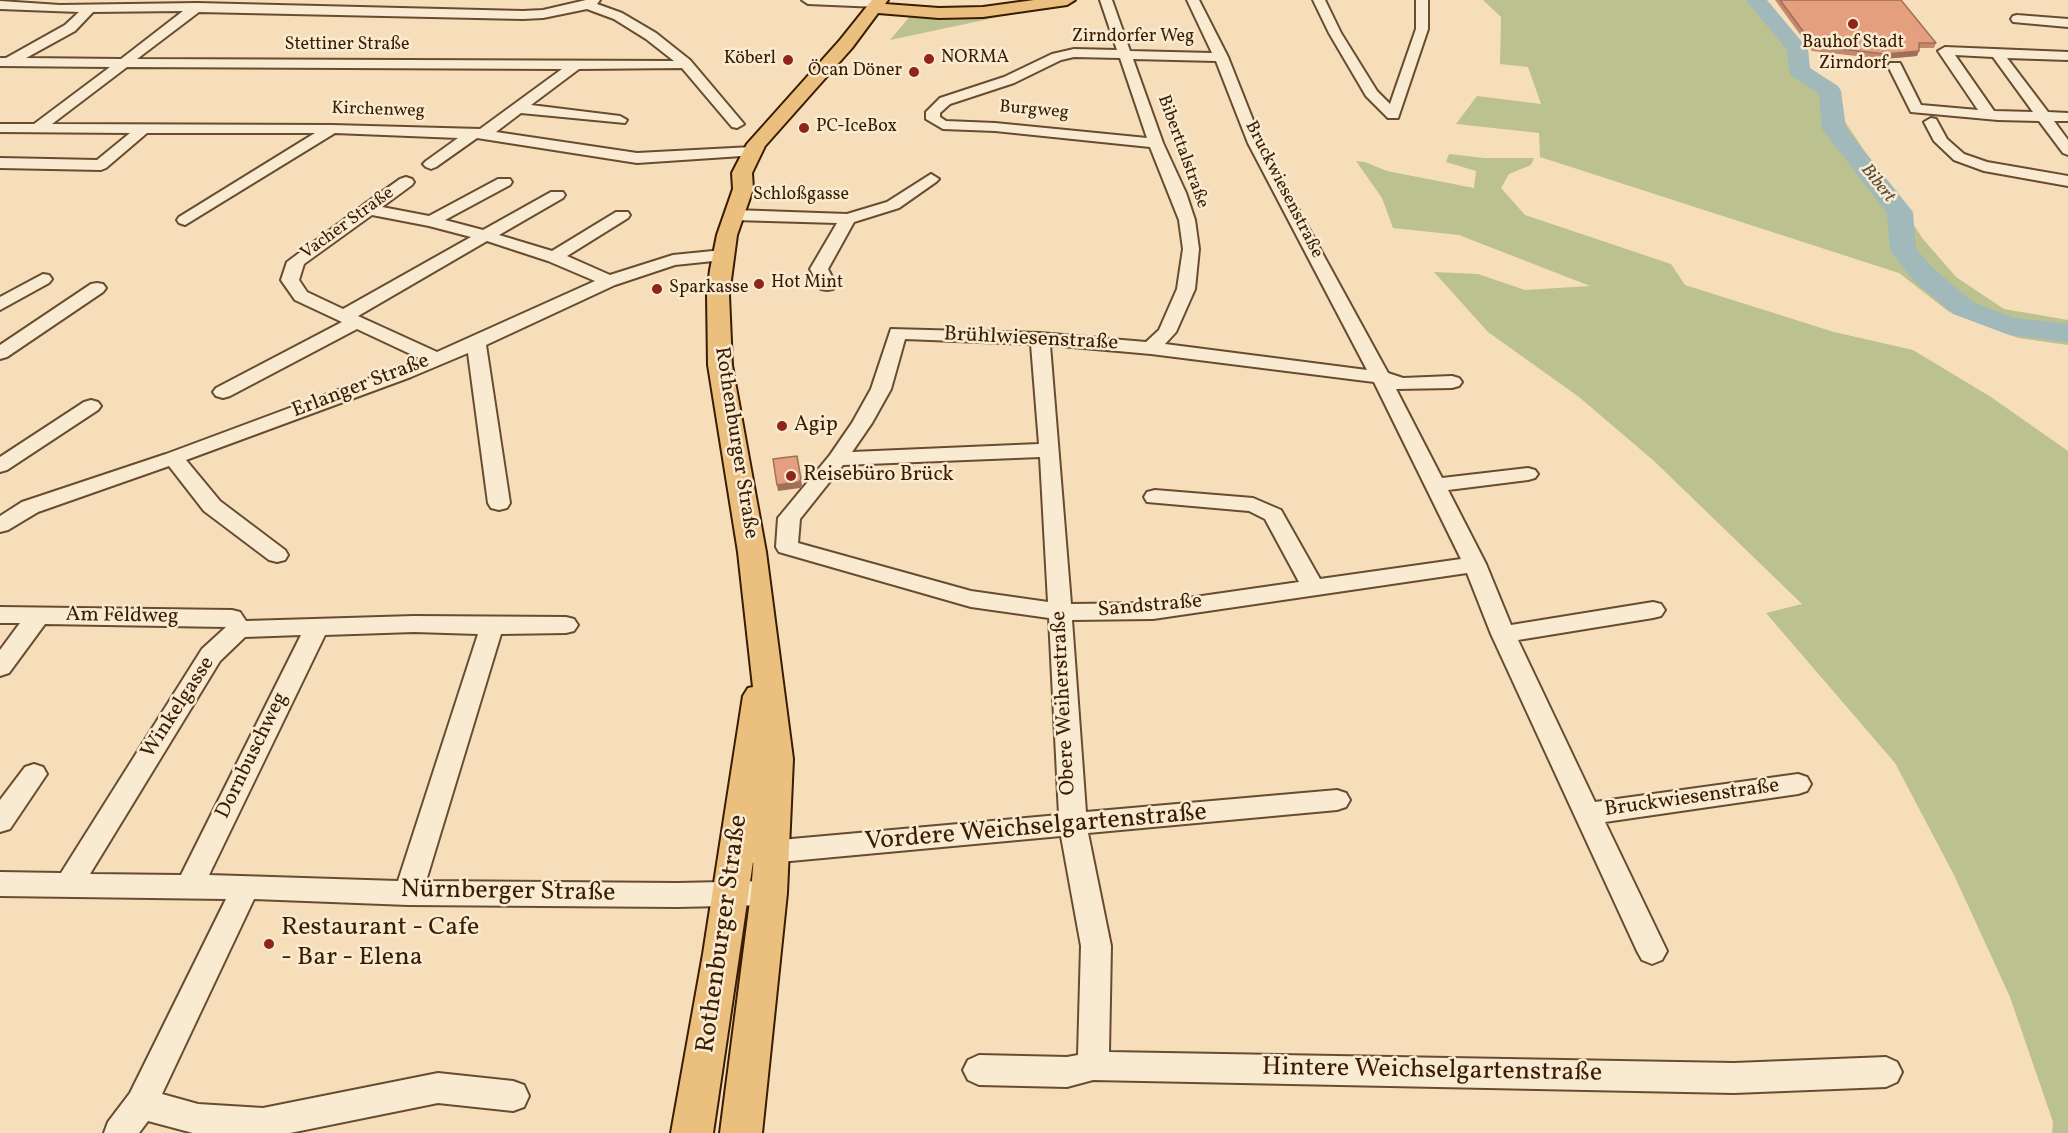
<!DOCTYPE html>
<html>
<head>
<meta charset="utf-8">
<style>
	body { margin:0 }
	canvas { display:block; background:#f6deba }
</style>
</head>
<body>
<canvas width="2068" height="1133"></canvas>
<script>
const ctx = document.querySelector('canvas').getContext('2d');
ctx.lineJoin = 'round';
function fillPath(path, color) { ctx.fillStyle = color; ctx.fill(path, 'evenodd'); }
const poly = rows => new Path2D(rows.map(r => 'M' + r).join(''));
function strokePath(path, color, width, dash) { ctx.strokeStyle = color; ctx.lineWidth = width; ctx.lineCap = dash ? 'butt' : 'round'; ctx.setLineDash(dash || []); ctx.stroke(path); }
function write(font, color, halo, rows, align = 'center') {
  ctx.font = font + ' Vollkorn,serif'; ctx.lineWidth = 5; ctx.setLineDash([]); ctx.textBaseline = 'middle'; ctx.strokeStyle = halo; ctx.fillStyle = color; for (const [text, x, y, turn = 0] of rows) {
    ctx.save(); ctx.translate(x, y); ctx.rotate((+turn || 0) * Math.PI / 180); ctx.textAlign = isNaN(turn) ? turn : align; if (halo) ctx.strokeText(text, 0, 0); ctx.fillText(text, 0, 0); ctx.restore();
  }
}
const green = poly([
	[1483,0,1764,0,1923,239,1956,277,2004,309,2068,320,2068,345,2018,338,1948,311,1899,273,1540,157,1539,133,1456,124,1477,96,1541,104,1528,67,1500,64,1501,17],
	[1013,11,1017,13,890,40,912,14],
	[1449,154,1484,158,1534,158,1531,165,1509,174,1501,188,1525,215,1671,264,1685,285,1834,332,1913,350,1991,397,2068,451,2068,1133,2052,1133,2053,1122,2010,997,1954,875,1895,763,1766,613,1802,604,1654,461,1579,397,1488,332,1434,272,1478,274,1525,290,1590,286,1459,235,1393,228,1382,198,1356,161,1365,162,1387,171,1474,188,1476,171,1446,162]
]);
const river = poly([
	[1746,0,1767,0,1808,49,1810,68,1838,86,1841,91,1846,128,1913,212,1916,249,1934,269,1973,302,2014,318,2068,324,2068,342,2009,335,1953,314,1914,281,1890,250,1887,213,1822,129,1819,94,1792,76,1789,71,1787,50,1746,0]
]);
const minor = poly([
	[586,0,600,0,597,4,622,13,656,33,690,60,744,124,737,128,732,127,682,68,579,69,531,105,620,116,627,120,625,123,521,113,496,132,637,153,752,147,757,149,760,152,757,155,637,163,477,138,436,167,431,169,426,167,423,164,426,161,458,138,335,133,185,225,179,223,177,220,179,217,315,133,147,133,106,168,101,170,0,168,0,158,97,160,130,133,0,132,0,124,34,124,110,67,0,66,0,58,6,58,65,25,79,12,0,9,0,1,60,5,197,3,523,11,543,10,586,0],
	[587,9,614,19,646,39,674,61,137,59,199,12,523,19,543,18,587,9],
	[183,11,121,59,26,58,75,31,93,12,183,11],
	[127,67,562,69,480,129,332,125,52,124,127,67],
	[802,0,881,0,884,3,878,7,808,4,802,0],
	[1100,0,1112,0,1130,51,1212,53,1187,0,1199,0,1228,57,1262,143,1388,373,1403,378,1452,376,1459,378,1462,382,1459,386,1452,388,1396,389,1442,478,1528,468,1535,470,1538,474,1535,478,1528,480,1448,490,1486,564,1511,625,1653,602,1661,604,1665,610,1661,616,1653,618,1518,640,1595,802,1798,774,1807,777,1811,784,1807,791,1798,794,1605,822,1667,951,1662,960,1652,964,1642,960,1637,951,1491,634,1467,573,1153,619,1072,620,1086,812,1337,790,1346,793,1350,800,1346,807,1337,810,1088,833,1111,946,1109,1052,1734,1063,1886,1057,1897,1062,1902,1072,1897,1082,1886,1087,1734,1093,1093,1080,1067,1087,979,1085,968,1080,963,1070,968,1060,979,1055,1067,1057,1078,1055,1081,946,1061,836,758,864,748,861,744,853,748,845,758,842,1059,815,1049,618,971,607,779,552,776,547,778,518,830,455,852,423,871,389,891,329,1040,333,1146,342,1159,330,1177,289,1183,249,1179,220,1150,147,995,131,943,129,926,119,926,112,940,98,1004,77,1052,54,1074,49,1117,50,1100,0],
	[1074,57,1120,58,1147,138,995,123,946,121,940,117,940,113,950,104,1014,83,1061,60,1074,57],
	[1133,59,1216,61,1248,143,1367,370,1165,344,1176,332,1195,289,1199,249,1195,220,1186,193,1163,143,1133,59],
	[905,339,1031,344,1039,444,852,452,872,423,891,389,905,339],
	[1050,345,1151,354,1374,382,1461,559,1320,579,1281,510,1253,498,1155,490,1147,492,1144,497,1147,502,1249,511,1265,519,1299,582,1153,603,1071,604,1050,345],
	[1040,457,1048,602,971,591,798,543,800,519,843,465,1040,457],
	[1313,0,1325,0,1341,33,1377,91,1390,104,1416,29,1416,0,1428,0,1428,29,1398,118,1388,118,1366,96,1329,33,1313,0],
	[2017,15,2068,19,2068,27,2013,22,2011,19,2013,16,2017,15],
	[1945,47,2068,52,2068,60,2007,58,2048,112,2068,113,2068,121,2054,121,2068,140,2068,155,2063,153,2039,121,1998,120,1911,112,1888,66,1890,63,1900,63,1921,105,1978,110,1938,51,1945,47],
	[1955,55,1993,57,2033,112,1994,111,1955,55],
	[1931,118,1936,119,1947,139,1964,154,1987,162,2068,176,2068,186,1984,171,1954,160,1934,141,1924,122,1931,118],
	[931,174,939,179,936,182,899,208,854,222,828,269,836,285,833,289,827,290,821,289,810,269,837,223,734,220,726,215,734,210,847,214,887,202,931,174],
	[406,177,412,179,414,182,412,185,382,207,429,216,498,179,510,179,512,182,510,185,445,220,483,230,551,192,563,192,565,195,563,198,499,235,552,251,616,212,628,212,630,215,628,218,567,256,610,275,673,255,723,250,729,251,731,255,729,259,723,260,675,265,615,285,486,345,510,503,507,508,499,510,491,508,488,503,468,353,411,377,186,460,220,501,285,550,288,555,285,560,277,562,269,560,204,511,169,466,38,512,8,530,0,532,0,516,22,502,166,454,421,359,357,329,230,396,223,398,216,396,213,392,216,388,342,322,295,300,281,280,287,262,362,206,400,179,406,177],
	[372,215,429,226,471,237,343,309,307,292,299,280,304,264,372,215],
	[487,241,548,261,595,281,437,352,358,316,487,241],
	[43,274,49,275,52,279,49,283,0,310,0,297,43,274],
	[97,283,103,284,106,288,103,292,7,357,0,359,0,345,91,284,97,283],
	[91,400,98,402,101,406,98,410,7,470,0,472,0,457,84,402,91,400],
	[0,607,232,610,240,612,246,621,414,616,566,617,574,619,578,625,574,631,566,633,501,634,426,881,677,883,769,881,779,885,783,893,779,901,769,905,677,907,408,905,254,899,162,1094,198,1104,263,1108,438,1073,513,1081,524,1085,529,1096,524,1107,513,1111,438,1103,290,1133,193,1133,148,1121,139,1133,104,1133,108,1122,130,1093,226,899,0,896,0,872,61,873,202,649,226,627,45,624,9,673,0,676,0,650,20,623,0,623,0,607],
	[414,632,478,634,398,881,209,875,325,635,414,632],
	[301,635,181,875,90,874,220,661,245,637,301,635],
	[34,764,43,767,47,774,10,829,0,832,0,800,25,767,34,764]
]);
const major = poly([
	[872,0,888,0,885,4,939,8,983,7,1034,0,1075,0,1067,5,983,17,939,18,878,13,852,48,765,146,752,173,753,189,737,235,729,295,732,365,766,552,793,759,787,893,762,1133,720,1133,751,893,754,855,713,1133,671,1133,703,954,743,696,748,688,753,687,738,552,708,365,707,295,710,270,717,235,733,189,732,173,747,144,840,40,872,0]
]);
const wall = poly([
	[1775,0,1901,0,1936,43,1934,48,1919,48,1917,56,1883,59,1812,51]
]);
const shadedWall = poly([
	[1919,51,1917,56,1883,59,1885,54],
	[801,479,802,486,800,488,778,491,777,485]
]);
const building = poly([
	[1780,0,1901,0,1936,43,1919,43,1919,51,1885,54,1814,46,1780,0],
	[797,456,801,479,799,482,777,485,773,459,797,456]
]);
const markers = [
	[1853,24,6,"#8f2418"],
	[929,59,6,"#8f2418"],
	[788,60,6,"#8f2418"],
	[914,72,6,"#8f2418"],
	[804,128,6,"#8f2418"],
	[759,284,6,"#8f2418"],
	[657,289,6,"#8f2418"],
	[782,426,6,"#8f2418"],
	[791,476,6,"#8f2418"],
	[269,944,6,"#8f2418"]
];
const farStreetnames = [
	["Zirndorfer Weg",1133,38],
	["Stettiner Straße",347,46],
	["Kirchenweg",378,111,2],
	["Burgweg",1034,111,5],
	["Biberttalstraße",1182,152,70],
	["Bruckwiesenstraße",1283,190,63],
	["Schloßgasse",801,196],
	["Vacher Straße",348,224,-36]
];
const farPoinames = [
	["Bauhof Stadt",1853,44,"center"],
	["Zirndorf",1853,65,"center"],
	["NORMA",941,59],
	["Köberl",776,60,"right"],
	["Öcan Döner",902,72,"right"],
	["PC-IceBox",816,128],
	["Hot Mint",771,284],
	["Sparkasse",669,289]
];
const farWaternames = [
	["Bibert",1877,184,51]
];
const streetNames = [
	["Brühlwiesenstraße",1031,340,3],
	["Erlanger Straße",361,387,-21],
	["Rothenburger Straße",735,443,81],
	["Sandstraße",1150,607,-5],
	["Am Feldweg",122,617,1],
	["Obere Weiherstraße",1065,703,-93],
	["Winkelgasse",179,708,-57],
	["Dornbuschweg",253,756,-64],
	["Bruckwiesenstraße",1692,799,-8]
];
const poiNames = [
	["Agip",794,426],
	["Reisebüro Brück",803,476]
];
const nearStreetnames = [
	["Vordere Weichselgartenstraße",1036,829,-5],
	["Nürnberger Straße",508,893,1],
	["Rothenburger Straße",724,934,-82],
	["Hintere Weichselgartenstraße",1432,1072,1]
];
const nearPoinames = [
	["Restaurant - Cafe",281,929],
	["- Bar - Elena",281,959]
];
fillPath(green, '#bcc190');
fillPath(river, '#a1b9bb');
strokePath(minor, '#684c2f', 4);
strokePath(major, '#391c01', 4);
fillPath(minor, '#f9ead2');
fillPath(major, '#ebbf7d');
fillPath(wall, '#c4896c');
fillPath(shadedWall, '#a06f58');
fillPath(building, '#e49f7e');
strokePath(building, '#a06f58', 1.5);
for (const [x, y, r, color] of markers) { const dot = new Path2D(); dot.arc(x, y, r, 0, 2 * Math.PI); ctx.fillStyle = color; ctx.fill(dot); strokePath(dot, '#f9ead2', 2); }
write('18px', '#391c01', '#f9ead2', farStreetnames);
write('18px', '#391c01', '#f9ead2', farPoinames, 'left');
write('italic 18px', '#584b39', '#f9ead2', farWaternames);
write('21px', '#391c01', '#f9ead2', streetNames);
write('21px', '#391c01', '#f9ead2', poiNames, 'left');
write('26px', '#391c01', '#f9ead2', nearStreetnames);
write('26px', '#391c01', '#f9ead2', nearPoinames, 'left');
</script>
</body>
</html>
